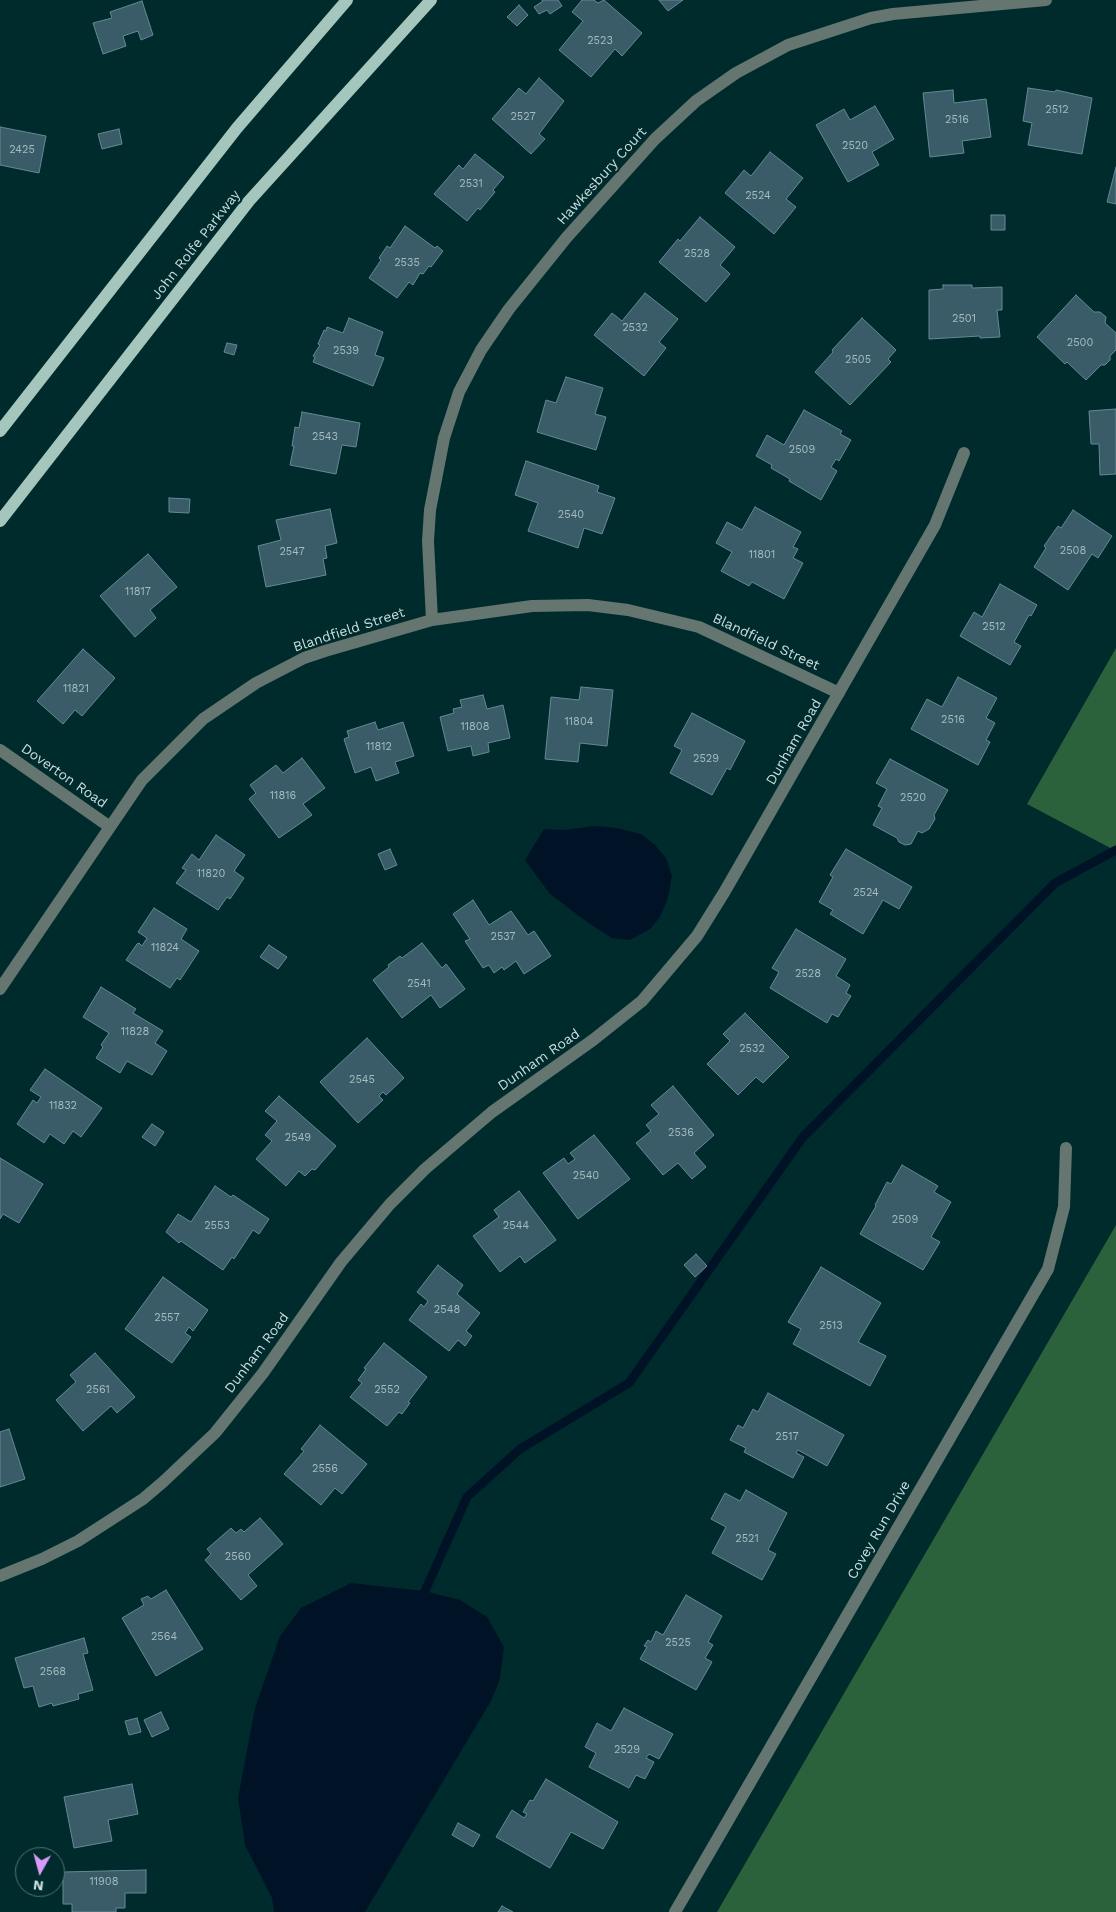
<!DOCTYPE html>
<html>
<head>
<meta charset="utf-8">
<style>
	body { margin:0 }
	#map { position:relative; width:1116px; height:1912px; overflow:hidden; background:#002b2c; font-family:"Work Sans",sans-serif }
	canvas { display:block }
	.north { position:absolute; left:15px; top:1847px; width:50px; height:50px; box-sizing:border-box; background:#002b2c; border:1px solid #507273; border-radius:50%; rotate:187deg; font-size:14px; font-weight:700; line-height:20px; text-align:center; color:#c8dddd }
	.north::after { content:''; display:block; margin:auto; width:18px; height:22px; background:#d79bf9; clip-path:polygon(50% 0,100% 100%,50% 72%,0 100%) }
</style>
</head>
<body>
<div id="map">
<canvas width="1116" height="1912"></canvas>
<div class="north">N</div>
</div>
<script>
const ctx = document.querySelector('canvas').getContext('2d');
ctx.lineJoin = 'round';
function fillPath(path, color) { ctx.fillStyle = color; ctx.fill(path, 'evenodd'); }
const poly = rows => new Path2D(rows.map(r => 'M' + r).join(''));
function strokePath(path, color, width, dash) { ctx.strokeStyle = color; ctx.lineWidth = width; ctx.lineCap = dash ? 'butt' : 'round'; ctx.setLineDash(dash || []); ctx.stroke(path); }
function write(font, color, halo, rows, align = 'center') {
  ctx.font = font + ' "Work Sans",sans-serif'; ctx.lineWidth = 4.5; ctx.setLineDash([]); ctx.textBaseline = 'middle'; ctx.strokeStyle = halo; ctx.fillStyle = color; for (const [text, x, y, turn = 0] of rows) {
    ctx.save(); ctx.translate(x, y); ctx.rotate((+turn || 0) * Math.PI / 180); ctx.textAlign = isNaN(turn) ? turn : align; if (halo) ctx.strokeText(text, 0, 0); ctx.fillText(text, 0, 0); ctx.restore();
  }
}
const forest = poly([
	[1116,648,1116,851,1027,804],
	[1116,1225,1116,1912,717,1912]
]);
const water = poly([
	[594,826,617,828,641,834,655,845,666,858,672,876,668,898,660,917,650,929,630,940,612,938,587,922,550,894,525,860,544,829,564,830],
	[351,1583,425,1591,460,1600,487,1617,504,1647,500,1679,491,1701,365,1912,274,1912,272,1898,245,1845,238,1798,255,1708,280,1636,301,1608]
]);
const stream = poly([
	[425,1591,467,1497,520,1449,629,1383,803,1137,1055,883,1116,850]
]);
const building = poly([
	[542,0,558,0,562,6,550,14,547,10,539,14,534,7,543,1,542,0],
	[582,0,594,0,598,3,604,0,642,33,622,56,615,49,591,77,559,50,583,21,572,12,582,0],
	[659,0,683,0,668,11,659,0],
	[142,1,153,35,141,40,138,31,123,36,126,46,103,54,93,23,112,18,110,12,142,1],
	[519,5,528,15,517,26,507,17,519,5],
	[539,78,564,101,539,134,545,139,531,154,492,119,519,88,526,94,539,78],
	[1028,88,1055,92,1056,90,1092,98,1082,154,1028,145,1032,123,1023,121,1028,88],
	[953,90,954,103,986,99,991,137,962,141,964,153,930,157,923,93,953,90],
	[875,106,894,139,872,152,879,165,848,182,816,125,844,109,850,120,875,106],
	[0,127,46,136,39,173,0,165,0,127],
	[119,129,122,144,102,149,98,134,119,129],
	[770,152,803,178,786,199,796,207,774,234,725,193,744,170,751,176,770,152],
	[475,154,504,177,493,190,495,192,480,210,478,208,467,221,434,194,459,165,463,169,475,154],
	[1116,167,1116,204,1107,202,1116,167],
	[991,215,1005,215,1005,230,991,230,991,215],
	[700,217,735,247,720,265,730,274,706,302,659,262,678,239,680,241,700,217],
	[405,226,435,248,437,246,443,251,431,267,429,266,423,274,420,273,413,285,409,282,397,298,369,278,381,260,379,258,387,246,390,248,405,226],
	[943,285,972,285,972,288,1002,287,1002,310,997,310,1000,337,980,338,980,336,929,339,929,290,943,289,943,285],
	[645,293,678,319,659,342,666,348,644,376,594,335,612,313,622,321,645,293],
	[1076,295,1094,312,1100,312,1106,317,1105,323,1116,333,1116,350,1110,356,1110,360,1105,365,1101,365,1086,380,1067,362,1065,364,1037,337,1076,295],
	[349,318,383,332,375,355,384,358,373,386,313,362,315,357,313,356,320,345,318,344,324,330,326,331,327,327,343,333,349,318],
	[862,318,896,350,888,359,891,362,850,405,815,372,833,352,832,350,862,318],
	[227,343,237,345,234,355,224,352,227,343],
	[566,377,603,388,595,414,606,417,596,450,537,432,546,400,556,403,566,377],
	[1116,409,1116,474,1100,475,1099,444,1091,444,1089,411,1116,409],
	[804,410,842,431,840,434,851,440,839,461,836,459,831,467,837,471,821,500,789,481,790,479,771,468,772,465,756,456,767,435,784,445,804,410],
	[302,412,360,423,356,447,342,445,336,474,290,465,294,446,292,446,295,427,299,428,302,412],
	[526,461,599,486,597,492,615,498,602,534,584,528,578,548,528,531,538,503,515,495,526,461],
	[169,498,190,499,189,513,169,512,169,498],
	[755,507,801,532,793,547,798,549,793,558,803,563,784,599,752,582,749,586,721,571,732,552,716,543,727,522,742,530,755,507],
	[330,509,337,543,325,546,327,558,323,559,326,575,266,587,258,546,281,540,276,520,330,509],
	[1073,510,1112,536,1098,558,1092,554,1068,590,1034,567,1046,548,1044,546,1058,526,1061,528,1073,510],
	[148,554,177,587,150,610,156,618,135,637,100,596,148,554],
	[1000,584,1037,605,1031,616,1029,615,1014,642,1021,646,1010,665,960,636,974,612,982,617,1000,584],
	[83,649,115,678,82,716,75,710,63,724,37,701,83,649],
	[958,677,997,698,986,718,995,723,986,740,990,742,978,765,911,729,927,699,942,707,958,677],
	[581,687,613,690,607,746,580,743,578,762,545,759,551,697,579,700,581,687],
	[483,695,487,709,503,705,510,738,488,743,489,752,473,756,471,746,448,751,440,717,454,713,453,709,462,707,460,700,483,695],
	[692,713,745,741,730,770,727,768,712,795,670,773,682,750,674,746,692,713],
	[375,722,378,730,403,722,414,756,395,762,399,773,376,781,371,767,355,773,344,739,349,737,347,731,375,722],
	[302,758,325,788,303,804,312,815,279,838,249,799,256,793,250,785,276,765,283,773,302,758],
	[890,759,948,790,934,815,935,819,929,829,922,833,918,831,911,844,905,845,899,842,897,838,873,825,882,808,878,806,887,789,876,783,890,759],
	[216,835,245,855,234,871,244,878,230,899,227,897,218,910,176,883,186,870,182,868,192,854,199,860,216,835],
	[390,849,397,865,385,870,378,854,390,849],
	[846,849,912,887,899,909,883,900,863,934,830,914,833,910,819,902,833,877,830,875,846,849],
	[473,900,489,925,511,911,528,935,534,931,551,956,524,974,516,961,504,970,502,967,494,973,489,965,483,968,465,941,470,939,453,914,473,900],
	[154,908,187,929,181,939,199,951,180,980,177,978,170,988,126,960,137,944,139,943,142,946,147,938,138,932,154,908],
	[796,929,846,959,836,976,850,985,846,993,851,996,838,1017,832,1014,827,1023,770,988,779,972,772,968,796,929],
	[422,943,442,968,446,964,465,989,440,1008,431,995,402,1018,373,980,389,967,388,965,400,956,402,958,422,943],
	[269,945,287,957,278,969,260,957,269,945],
	[101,987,136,1009,133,1013,163,1031,155,1043,167,1051,152,1075,127,1061,120,1073,96,1058,103,1047,101,1045,109,1033,83,1017,101,987],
	[745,1013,789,1057,763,1083,756,1077,738,1095,707,1064,730,1041,723,1034,745,1013],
	[367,1038,404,1078,386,1095,383,1092,379,1096,383,1100,358,1123,320,1082,367,1038],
	[45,1069,102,1108,81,1137,73,1131,64,1144,50,1134,44,1143,17,1124,33,1100,37,1103,41,1097,30,1090,45,1069],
	[673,1086,714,1135,694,1153,706,1167,692,1179,678,1163,663,1175,636,1143,651,1131,646,1125,659,1114,651,1105,673,1086],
	[279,1096,336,1146,315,1170,312,1169,305,1176,299,1171,286,1186,256,1159,272,1141,265,1135,277,1121,265,1111,279,1096],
	[152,1124,164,1132,155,1146,142,1137,152,1124],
	[594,1135,630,1179,578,1219,543,1173,564,1158,568,1164,575,1159,570,1153,594,1135],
	[0,1158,43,1184,19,1223,3,1214,0,1219,0,1158],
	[902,1165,938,1186,934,1192,951,1202,931,1237,940,1242,923,1270,860,1234,876,1206,875,1205,887,1182,891,1184,902,1165],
	[215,1186,231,1197,233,1195,269,1219,259,1234,253,1230,234,1259,232,1257,223,1270,181,1241,179,1243,166,1232,178,1214,191,1222,215,1186],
	[519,1191,556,1240,525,1263,520,1256,500,1272,473,1236,499,1217,494,1210,519,1191],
	[696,1254,707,1266,695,1277,684,1265,696,1254],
	[438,1265,463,1285,457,1294,480,1313,466,1331,472,1336,465,1346,458,1340,449,1351,409,1320,421,1304,424,1307,428,1301,417,1292,438,1265],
	[821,1267,881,1303,858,1342,886,1356,870,1386,793,1344,801,1329,788,1322,821,1267],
	[163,1277,208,1310,193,1331,189,1327,185,1333,191,1337,172,1363,125,1329,163,1277],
	[384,1343,427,1377,408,1402,410,1403,402,1414,399,1412,387,1426,350,1397,362,1383,358,1380,366,1369,364,1368,384,1343],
	[95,1353,135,1397,117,1413,111,1406,83,1431,56,1400,76,1382,70,1375,95,1353],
	[768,1393,844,1435,827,1466,798,1450,796,1453,804,1457,793,1478,744,1452,746,1448,730,1440,738,1425,743,1428,753,1409,758,1412,768,1393],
	[320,1425,367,1464,342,1494,335,1488,321,1505,284,1474,304,1451,301,1449,320,1425],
	[9,1429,25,1479,0,1487,0,1432,9,1429],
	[746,1490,787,1513,768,1550,776,1554,762,1580,712,1553,726,1527,711,1519,725,1493,740,1501,746,1490],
	[260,1518,283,1544,248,1575,257,1586,241,1600,205,1560,211,1554,207,1549,231,1528,236,1533,241,1529,244,1532,260,1518],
	[166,1590,203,1649,156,1676,122,1618,144,1605,141,1599,148,1596,151,1599,166,1590],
	[686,1595,722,1616,708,1642,713,1645,705,1658,712,1662,696,1690,640,1659,647,1647,644,1646,648,1640,651,1642,656,1631,663,1635,686,1595],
	[84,1638,88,1653,83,1654,93,1690,78,1694,79,1699,53,1706,52,1703,39,1707,33,1686,24,1688,15,1658,84,1638],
	[624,1708,673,1734,659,1759,649,1754,646,1758,654,1762,645,1779,636,1775,629,1788,589,1767,596,1753,585,1747,597,1723,611,1731,624,1708],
	[161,1712,169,1729,152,1737,144,1720,161,1712],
	[137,1718,141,1732,129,1735,125,1721,137,1718],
	[546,1779,618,1822,603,1849,571,1832,550,1868,496,1837,512,1810,524,1818,527,1814,523,1812,530,1800,533,1801,546,1779],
	[132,1784,138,1814,108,1820,112,1841,74,1848,64,1797,132,1784],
	[458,1823,480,1835,473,1847,452,1835,458,1823],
	[146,1870,146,1893,125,1893,125,1908,116,1908,116,1912,72,1912,72,1904,63,1904,63,1872,146,1870],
	[502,1906,513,1912,498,1912,502,1906]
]);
const minor = poly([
	[432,620,428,541,430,510,444,438,459,392,481,350,509,309,567,237,655,139,696,101,736,73,788,45,871,18,893,14,1046,0],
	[0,750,110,827],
	[0,989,142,780,203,719,256,683,304,658,325,651,432,620,532,606,588,605,628,610,699,627,839,693],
	[0,1576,42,1559,78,1541,143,1499,163,1482,215,1433,263,1373,341,1262,390,1204,425,1169,492,1112,593,1040,642,1001,697,936,725,891,935,525,964,453],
	[675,1912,1048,1269,1064,1207,1066,1148]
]);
const major = poly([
	[0,431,237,128,347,0],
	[0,521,249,201,431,0]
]);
const numberNames = [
	["2523",600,41],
	["2512",1057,110],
	["2527",523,117],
	["2516",957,120],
	["2520",855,146],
	["2425",22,150],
	["2531",471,184],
	["2524",758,196],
	["2528",697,254],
	["2535",407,263],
	["2501",964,319],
	["2532",635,328],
	["2500",1080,343],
	["2539",346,351],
	["2505",858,360],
	["2543",325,437],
	["2509",802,450],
	["2540",571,515],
	["2508",1073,551],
	["2547",292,552],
	["11801",762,555],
	["11817",138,592],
	["2512",994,627],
	["11821",76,689],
	["2516",953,720],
	["11804",579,722],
	["11808",475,727],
	["11812",379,747],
	["2529",706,759],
	["11816",283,796],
	["2520",913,798],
	["11820",211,874],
	["2524",866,893],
	["2537",503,937],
	["11824",165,948],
	["2528",808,974],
	["2541",419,984],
	["11828",135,1032],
	["2532",752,1049],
	["2545",362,1080],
	["11832",63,1106],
	["2536",681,1133],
	["2549",298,1138],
	["2540",586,1176],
	["2509",905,1220],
	["2553",217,1226],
	["2544",516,1226],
	["2548",447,1310],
	["2557",167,1318],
	["2513",831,1326],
	["2561",98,1390],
	["2552",387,1390],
	["2517",787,1437],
	["2556",325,1469],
	["2521",747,1539],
	["2560",238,1557],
	["2564",164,1637],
	["2525",678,1643],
	["2568",53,1672],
	["2529",627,1750],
	["11908",104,1882]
];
const streetNames = [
	["Hawkesbury Court",602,176,-48],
	["John Rolfe Parkway",196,245,-52],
	["Blandfield Street",349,630,-18],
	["Blandfield Street",766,642,25],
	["Dunham Road",794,742,-60],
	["Doverton Road",64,776,35],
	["Dunham Road",539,1060,-35],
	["Dunham Road",257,1353,-53],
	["Covey Run Drive",879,1530,-60]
];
fillPath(forest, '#2b613b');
fillPath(water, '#001326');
strokePath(stream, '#001326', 9);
fillPath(building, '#395c68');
strokePath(building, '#648995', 1);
strokePath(minor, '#657570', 12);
strokePath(major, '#a5c6bc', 12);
write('11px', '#a4bdc0', null, numberNames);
write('14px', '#c8dddd', '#002b2c', streetNames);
</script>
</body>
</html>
